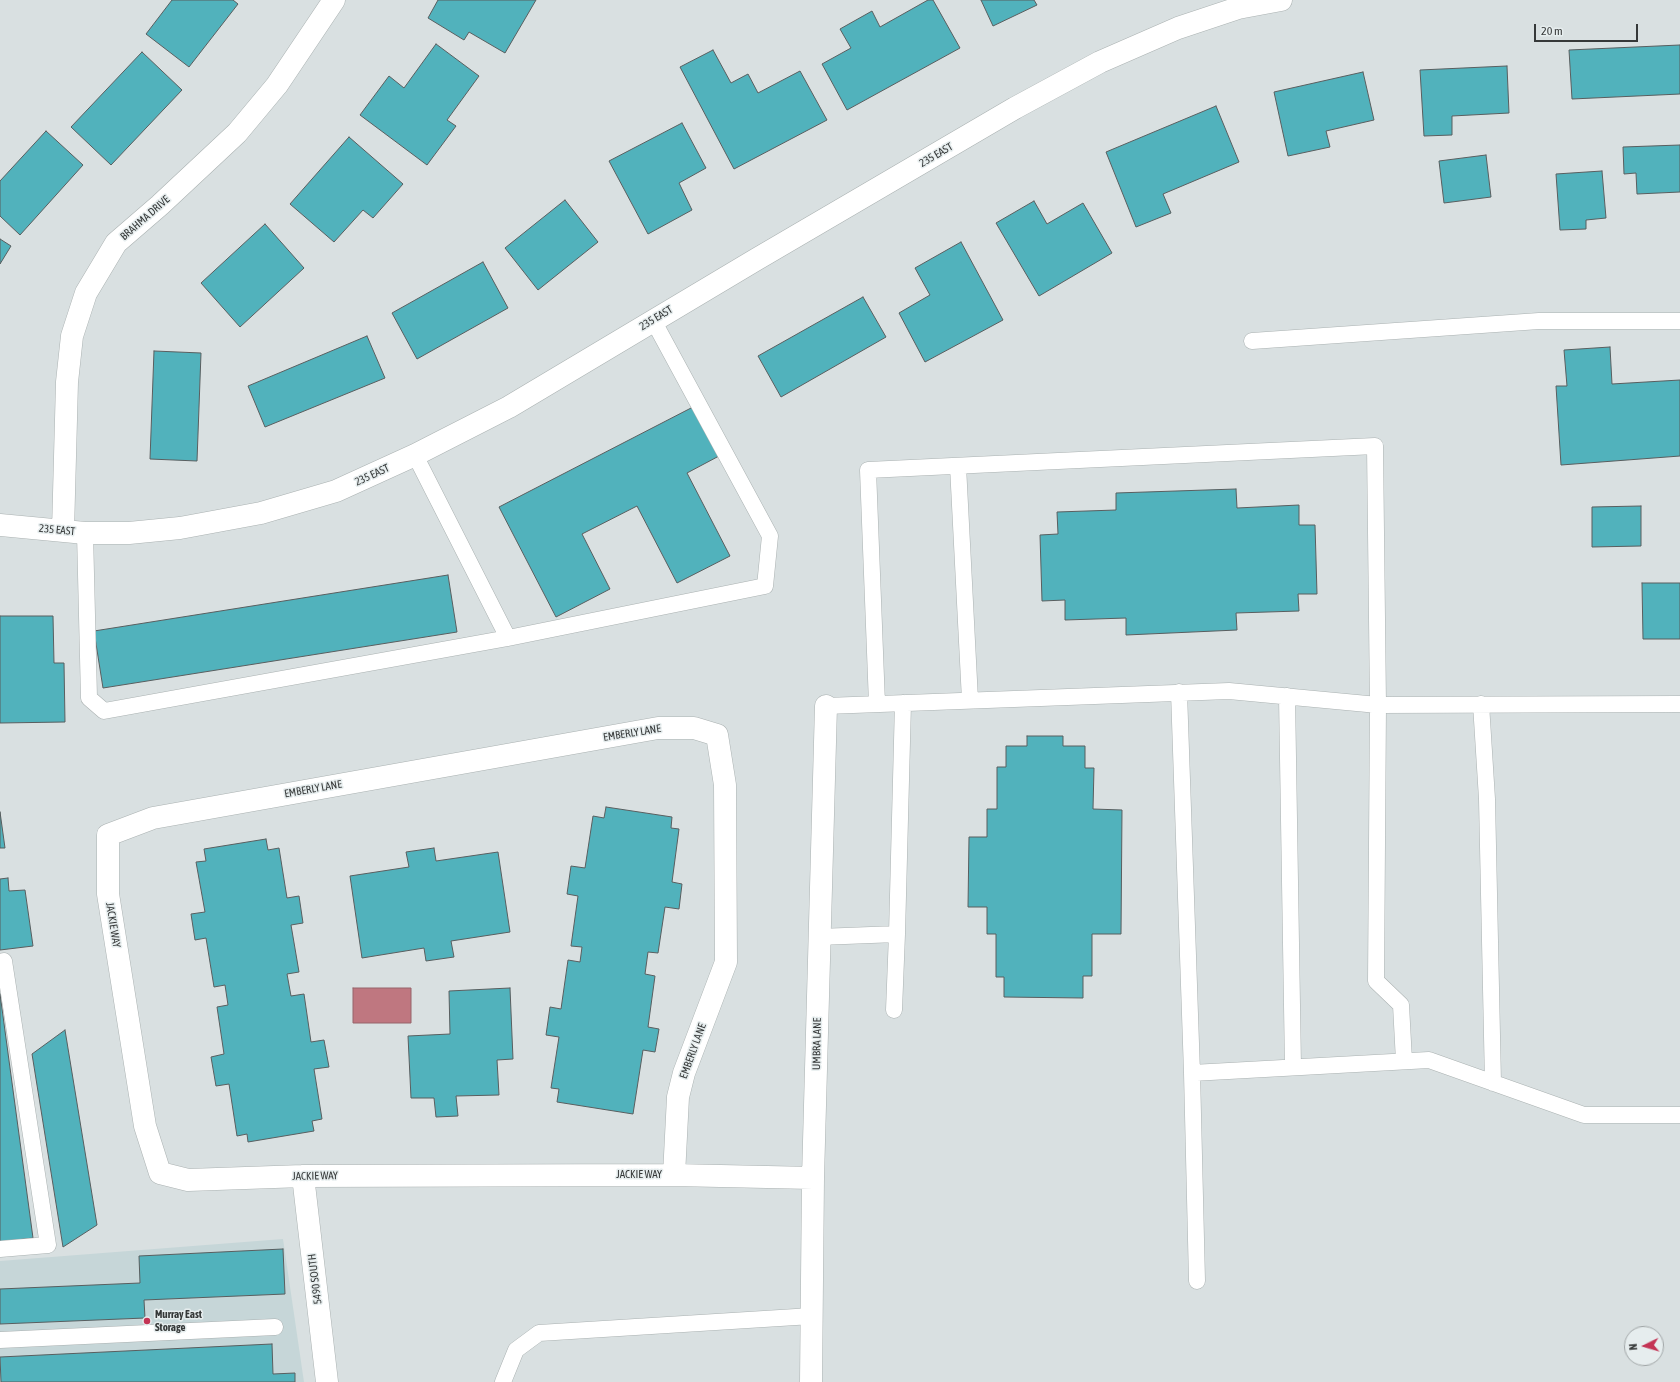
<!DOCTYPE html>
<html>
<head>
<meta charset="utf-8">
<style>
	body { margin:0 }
	#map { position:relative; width:1680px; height:1382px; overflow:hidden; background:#d9e0e1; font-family:"Asap Condensed",sans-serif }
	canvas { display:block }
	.north { position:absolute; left:1624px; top:1326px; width:40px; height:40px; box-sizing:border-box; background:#e6edee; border:1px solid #a0a5a6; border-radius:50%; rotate:265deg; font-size:11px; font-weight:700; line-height:16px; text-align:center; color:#363939 }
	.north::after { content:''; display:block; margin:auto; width:14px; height:18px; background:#c43455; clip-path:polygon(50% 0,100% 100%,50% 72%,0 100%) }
	.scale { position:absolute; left:1534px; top:24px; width:104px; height:18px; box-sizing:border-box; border:2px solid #363939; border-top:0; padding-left:5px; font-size:12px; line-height:14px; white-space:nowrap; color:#363939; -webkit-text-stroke:3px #e6edee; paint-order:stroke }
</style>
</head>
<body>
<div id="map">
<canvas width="1680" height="1382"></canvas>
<div class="north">N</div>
<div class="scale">20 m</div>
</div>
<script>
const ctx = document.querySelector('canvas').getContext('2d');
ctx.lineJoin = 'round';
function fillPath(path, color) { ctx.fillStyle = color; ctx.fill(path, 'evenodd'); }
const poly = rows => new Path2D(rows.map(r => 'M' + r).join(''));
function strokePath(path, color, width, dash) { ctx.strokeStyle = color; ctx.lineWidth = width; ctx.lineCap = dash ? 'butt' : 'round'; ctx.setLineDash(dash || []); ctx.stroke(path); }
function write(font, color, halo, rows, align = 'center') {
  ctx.font = font + ' "Asap Condensed",sans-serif'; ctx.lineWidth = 3; ctx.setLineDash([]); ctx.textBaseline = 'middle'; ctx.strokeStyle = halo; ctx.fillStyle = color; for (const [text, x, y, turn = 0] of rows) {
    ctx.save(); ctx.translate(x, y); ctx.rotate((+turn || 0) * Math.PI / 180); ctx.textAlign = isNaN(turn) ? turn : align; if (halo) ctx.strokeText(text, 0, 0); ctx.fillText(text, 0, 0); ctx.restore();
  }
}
const built = poly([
	[283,1239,304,1382,0,1382,0,1261]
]);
const water = poly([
	[353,988,411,988,411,1023,353,1023,353,988]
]);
const building = poly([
	[172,0,233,0,238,4,189,67,146,34,172,0],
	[438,0,536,0,505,53,469,32,464,40,428,18,438,0],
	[928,0,933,0,960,48,847,110,822,64,851,48,840,29,872,11,880,27,928,0],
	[981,0,1034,0,1037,5,993,26,981,0],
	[436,44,479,76,447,120,456,126,427,165,360,115,389,76,404,88,436,44],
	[1680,45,1680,94,1572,99,1569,50,1680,45],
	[713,50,731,83,748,74,758,93,800,71,827,120,734,169,680,67,713,50],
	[142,52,182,90,111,165,71,127,142,52],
	[1507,66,1509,113,1452,116,1452,135,1424,136,1420,70,1507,66],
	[1363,72,1374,120,1326,131,1330,147,1288,156,1274,92,1363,72],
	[1216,106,1239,162,1163,194,1171,213,1136,227,1106,152,1216,106],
	[682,123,706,168,679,183,692,210,648,234,609,161,682,123],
	[46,131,83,165,20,235,0,216,0,181,46,131],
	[349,137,403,184,373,218,363,210,334,242,290,204,349,137],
	[1680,145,1680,192,1637,194,1636,173,1624,174,1623,147,1680,145],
	[1486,155,1491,197,1444,203,1439,161,1486,155],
	[1602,171,1606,218,1586,220,1586,229,1560,230,1556,174,1602,171],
	[565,200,598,242,538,290,505,248,565,200],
	[1034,201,1047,224,1083,203,1112,253,1039,296,996,223,1034,201],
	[265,224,304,268,240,327,201,283,265,224],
	[0,239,11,246,0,264,0,239],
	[961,242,1003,320,925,362,899,313,930,295,915,268,961,242],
	[483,262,508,308,417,359,392,313,483,262],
	[863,297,886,337,781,397,758,356,863,297],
	[367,336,385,378,265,427,248,386,367,336],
	[1610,347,1612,384,1680,380,1680,456,1561,465,1556,386,1567,386,1564,350,1610,347],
	[154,351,201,353,197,461,150,459,154,351],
	[693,407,719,456,687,473,730,556,677,583,637,506,582,534,610,589,556,617,499,507,693,407],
	[1236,489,1237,508,1299,505,1299,525,1315,525,1317,594,1298,594,1299,611,1236,613,1237,630,1126,635,1126,618,1065,620,1065,600,1042,601,1040,535,1058,534,1057,512,1116,510,1116,493,1236,489],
	[1641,506,1641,546,1592,547,1592,507,1641,506],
	[448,575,457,632,103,688,94,631,448,575],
	[1642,583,1680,583,1680,639,1643,639,1642,583],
	[0,616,53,616,54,663,64,663,65,722,0,723,0,616],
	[1027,736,1063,736,1063,746,1085,746,1085,768,1094,768,1093,809,1122,810,1121,934,1092,934,1092,976,1083,976,1083,998,1004,997,1004,977,996,977,996,934,987,934,987,907,968,907,969,837,987,837,987,809,997,809,997,767,1006,767,1006,746,1027,746,1027,736],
	[606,807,672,817,671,828,679,829,672,882,682,884,679,909,665,907,658,953,648,952,645,974,655,976,648,1027,659,1029,655,1052,643,1050,633,1114,557,1102,559,1089,551,1088,559,1037,546,1035,550,1007,561,1009,568,960,580,962,582,947,571,946,578,896,567,894,571,866,585,868,593,816,604,818,606,807],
	[0,812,5,848,0,848,0,812],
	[266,839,268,850,279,848,287,898,299,896,303,923,291,925,299,972,287,974,291,996,304,994,311,1042,324,1040,329,1067,314,1069,322,1119,312,1121,314,1131,248,1142,247,1134,237,1136,229,1084,216,1086,211,1057,224,1054,217,1007,228,1005,225,985,214,987,206,938,195,940,191,914,205,912,196,862,206,861,204,849,266,839],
	[434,848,436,861,498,852,510,932,451,941,454,957,426,961,424,948,362,958,350,876,409,867,406,852,434,848],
	[8,878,9,891,25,890,33,946,0,950,0,879,8,878],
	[510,988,513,1059,497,1060,499,1095,456,1096,458,1116,436,1117,434,1098,411,1098,408,1036,450,1034,449,991,510,988],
	[0,994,33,1238,0,1242,0,994],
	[65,1030,97,1225,63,1247,32,1054,65,1030],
	[283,1249,285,1294,144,1300,145,1318,0,1324,0,1289,140,1283,139,1256,283,1249],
	[272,1344,273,1374,295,1373,295,1382,1,1382,0,1357,272,1344]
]);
const service = poly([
	[1252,341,1539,321,1680,321],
	[415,455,508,638,765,586,770,536,653,320],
	[958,466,970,700],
	[85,533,89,698,104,711,508,638],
	[1179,692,1192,1073,1429,1060,1584,1115,1680,1115],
	[1287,696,1293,1067],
	[877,704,868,470,1375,446,1378,705,1376,981,1401,1005,1404,1061],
	[1481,704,1487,799,1493,1083],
	[826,706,1229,691,1378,705,1680,704],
	[819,937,897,934,903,703],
	[0,962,4,961,48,1245,0,1249],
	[894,1010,897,934],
	[1192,1073,1197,1281],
	[0,1340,275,1327],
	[503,1382,516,1350,539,1333,812,1316]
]);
const minor = poly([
	[0,525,85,533,129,533,180,528,261,513,336,491,415,455,509,407,757,259,1015,108,1100,62,1178,28,1238,8,1281,0],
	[63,531,67,382,72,336,86,293,116,243,160,205,237,133,277,85,334,0],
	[674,1175,678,1097,684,1073,726,962,725,785,717,735,694,728,658,728,153,818,108,835,108,894,145,1126,160,1173,188,1180,303,1176,674,1175,813,1178],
	[303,1176,327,1382],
	[811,1382,813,1178,826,706]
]);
const markers = [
	[147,1321,4,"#c43455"]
];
const streetNames = [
	["235 EAST",936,155,-30],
	["BRAHMA DRIVE",145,218,-41],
	["235 EAST",656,318,-31],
	["235 EAST",372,475,-25],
	["235 EAST",57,530,5],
	["EMBERLY LANE",632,733,-9],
	["EMBERLY LANE",313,789,-10],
	["JACKIE WAY",113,925,81],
	["UMBRA LANE",817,1044,-89],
	["EMBERLY LANE",693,1051,-70],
	["JACKIE WAY",639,1175],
	["JACKIE WAY",315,1176,-1],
	["5490 SOUTH",315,1279,-97]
];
const poiNames = [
	["Murray East",155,1315],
	["Storage",155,1328]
];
fillPath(built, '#c6d6d8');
fillPath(water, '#bf7780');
strokePath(water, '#96646b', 1);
fillPath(building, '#51b2bc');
strokePath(building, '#595e5f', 1);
strokePath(service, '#aab1b1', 17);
strokePath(minor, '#aab1b1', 23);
strokePath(service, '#fff', 16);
strokePath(minor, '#fff', 22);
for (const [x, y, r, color] of markers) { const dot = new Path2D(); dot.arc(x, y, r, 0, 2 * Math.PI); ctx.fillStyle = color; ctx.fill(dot); strokePath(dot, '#e6edee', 1.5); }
write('11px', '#363939', '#e6edee', streetNames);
write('bold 11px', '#363939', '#e6edee', poiNames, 'left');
</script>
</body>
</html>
